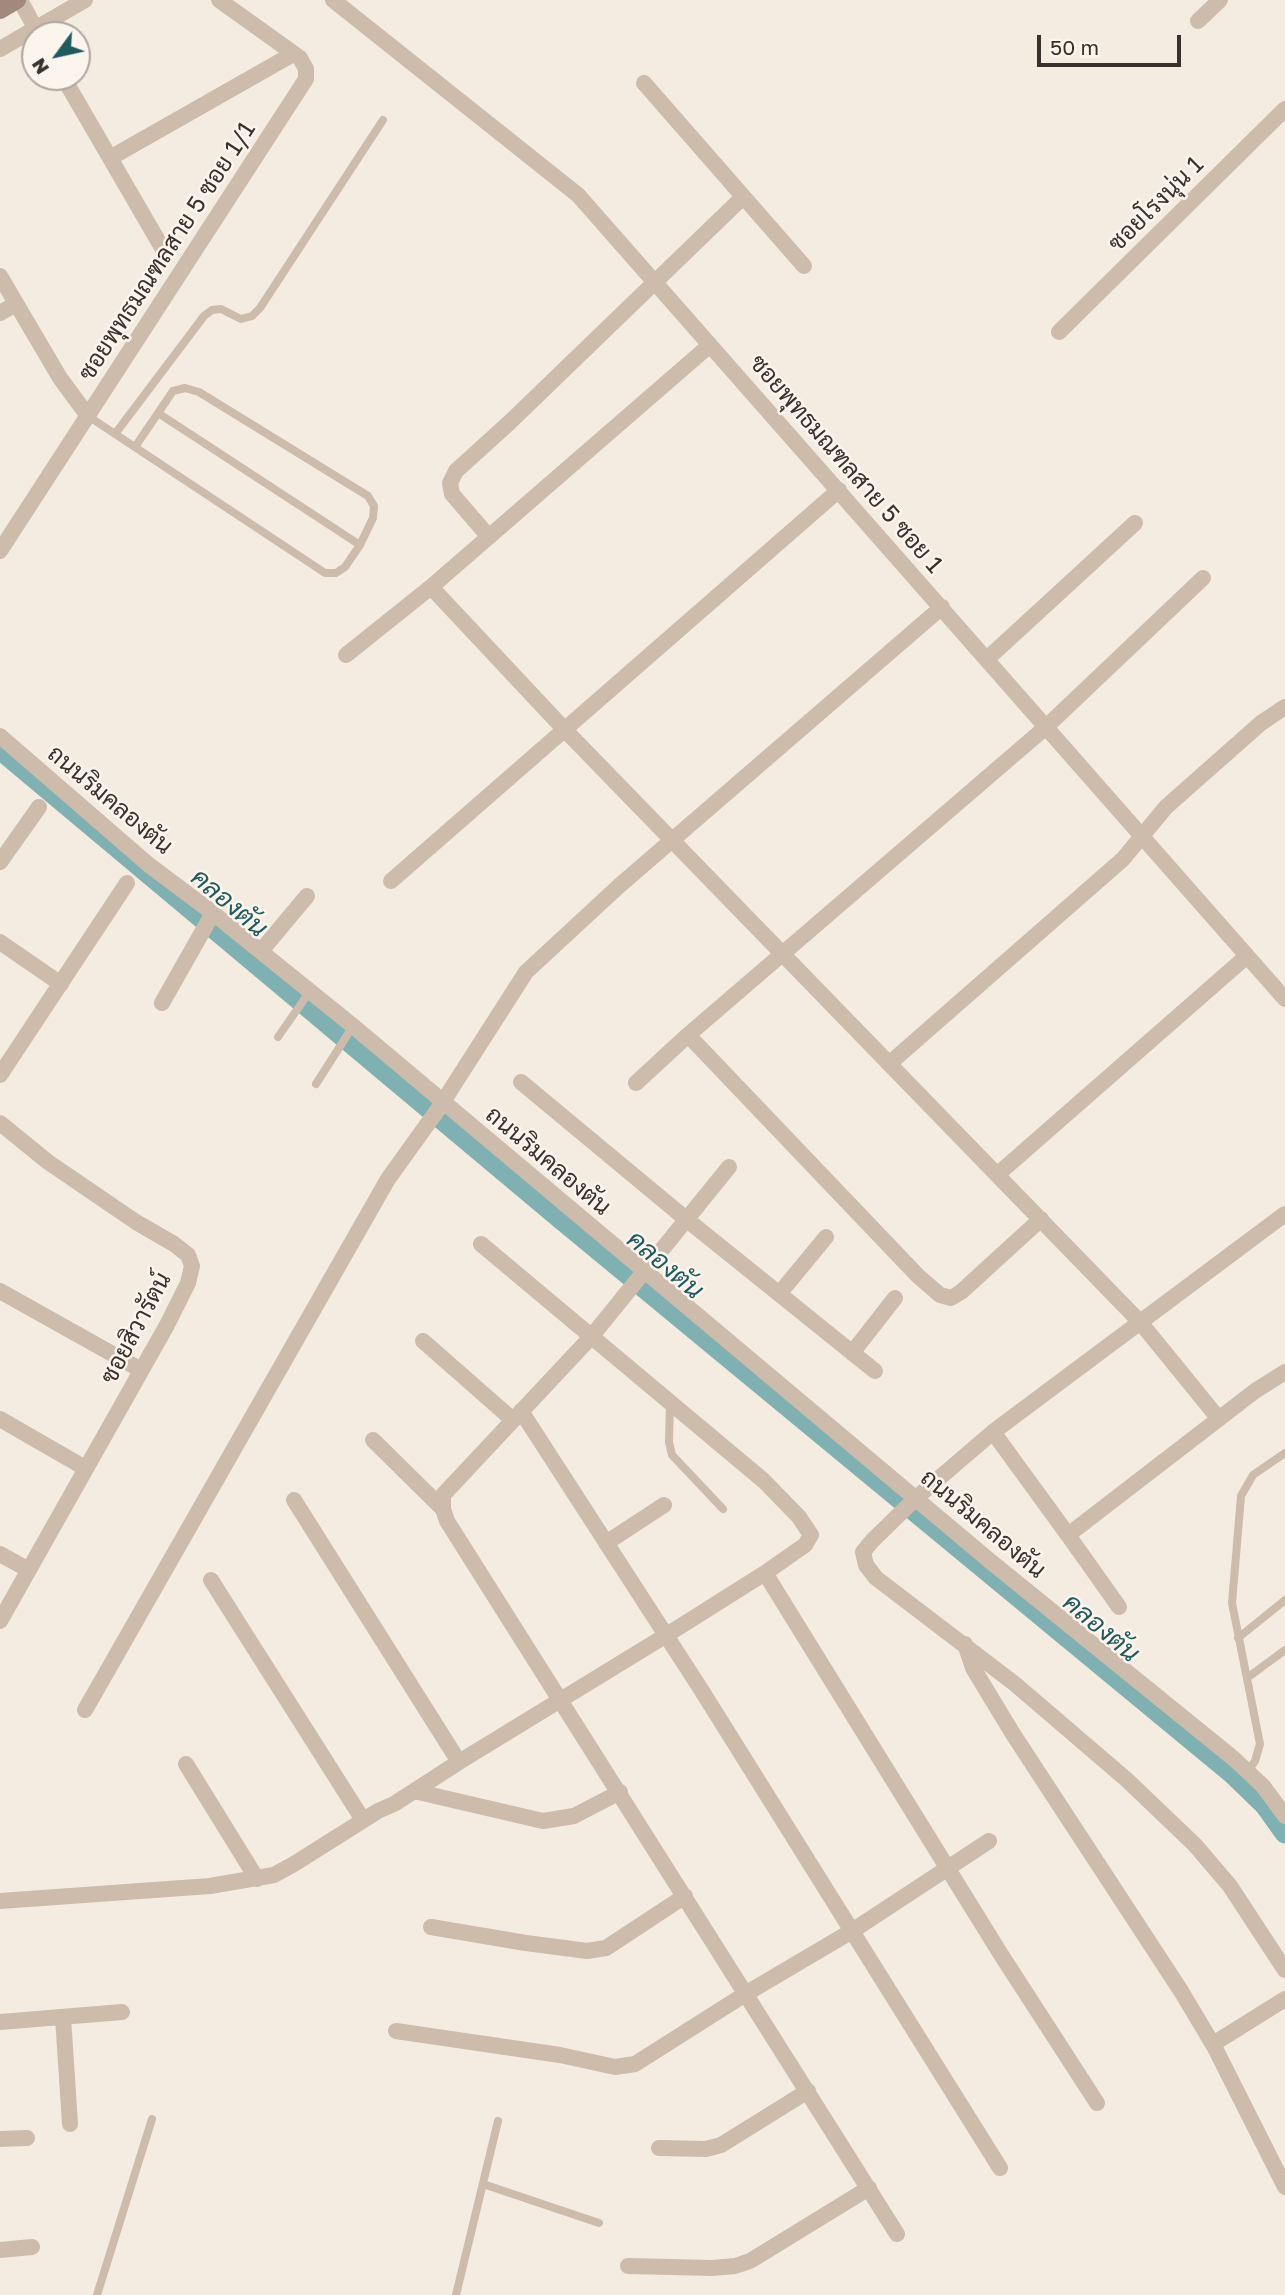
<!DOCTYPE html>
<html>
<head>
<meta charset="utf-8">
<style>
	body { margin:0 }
	#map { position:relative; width:1285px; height:2295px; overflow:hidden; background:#f4ebe1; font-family:"Golos Text",sans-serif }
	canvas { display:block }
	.north { position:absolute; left:21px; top:21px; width:70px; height:70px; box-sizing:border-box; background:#fbf5ee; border:2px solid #aea6a0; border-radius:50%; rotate:237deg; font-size:19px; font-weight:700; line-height:28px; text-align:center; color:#3b302b }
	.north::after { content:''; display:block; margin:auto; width:24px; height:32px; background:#1f5a5e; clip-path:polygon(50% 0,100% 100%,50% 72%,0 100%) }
	.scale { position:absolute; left:1037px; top:35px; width:144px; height:32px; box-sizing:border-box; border:4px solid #3b302b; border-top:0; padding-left:9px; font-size:21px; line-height:24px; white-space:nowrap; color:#3b302b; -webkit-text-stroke:5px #fbf5ee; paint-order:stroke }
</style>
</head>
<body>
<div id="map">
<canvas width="1285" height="2295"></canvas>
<div class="north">N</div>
<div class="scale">50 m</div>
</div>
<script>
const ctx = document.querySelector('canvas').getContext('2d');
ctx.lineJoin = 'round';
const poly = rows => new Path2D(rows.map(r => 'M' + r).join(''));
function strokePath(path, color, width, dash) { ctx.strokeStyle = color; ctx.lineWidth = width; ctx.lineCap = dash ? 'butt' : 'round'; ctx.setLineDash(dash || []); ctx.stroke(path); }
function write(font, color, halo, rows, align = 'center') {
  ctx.font = font + ' "Golos Text",Sarabun,sans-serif'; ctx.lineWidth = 5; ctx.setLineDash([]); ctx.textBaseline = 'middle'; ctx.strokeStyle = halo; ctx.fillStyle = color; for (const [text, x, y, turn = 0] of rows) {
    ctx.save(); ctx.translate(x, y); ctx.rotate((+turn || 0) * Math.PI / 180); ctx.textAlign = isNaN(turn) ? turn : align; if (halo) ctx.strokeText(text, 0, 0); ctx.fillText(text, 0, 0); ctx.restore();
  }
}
const canal = poly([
	[0,749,561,1219,1233,1774,1265,1805,1285,1833]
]);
const lane = poly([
	[158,413,360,545],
	[88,416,325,573,336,573,345,567,360,545,373,518,374,506,368,496,199,392,185,388,173,391,135,447],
	[115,434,204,316,212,310,221,309,241,319,252,316,260,308,383,120],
	[278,1037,310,991],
	[316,1084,353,1026],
	[670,1404,669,1442,672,1455,723,1509],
	[1238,1638,1285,1600],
	[1247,1678,1285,1650],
	[1248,1771,1255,1761,1260,1744,1232,1603,1241,1496,1253,1475,1285,1453],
	[483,2184,599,2223],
	[97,2295,152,2119],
	[456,2295,498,2121]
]);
const street = poly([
	[20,0,39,35],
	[333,0,578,195,1285,999],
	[1198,21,1220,0],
	[0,49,85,0],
	[63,77,164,251],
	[644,83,804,266],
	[110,158,293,54],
	[0,276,60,378,88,416],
	[0,313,16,304],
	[1059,332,1285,109],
	[489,537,452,494,450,483,456,471,510,422,743,197],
	[0,551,306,79,306,69,300,58,219,0],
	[431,587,565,730,1140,1322,1219,1419],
	[346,655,431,587,710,345],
	[987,659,1135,523],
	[0,736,149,865,213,913,353,1026,990,1561,1233,1758,1263,1786,1285,1816],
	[0,862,39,807],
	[391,881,839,490],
	[0,942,61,984],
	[261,951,307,896],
	[162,1003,213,913],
	[688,1035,918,1276,940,1295,951,1298,961,1292,1041,1219],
	[890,1063,1123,859,1166,807,1261,723,1285,707],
	[0,1075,127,883],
	[521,1082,686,1219,875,1371],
	[636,1083,688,1035,1046,727,1203,578],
	[0,1123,48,1162,136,1222,174,1244,188,1255,192,1266,188,1283,167,1325,0,1621],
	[729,1167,591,1337,443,1495,443,1509,447,1521,897,2234],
	[998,1174,1247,956],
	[1285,1214,993,1432,916,1498,872,1541,863,1552,866,1565,876,1578,1015,1684,1127,1780,1195,1845,1230,1886,1285,1970],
	[0,1291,141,1370],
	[779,1294,826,1237],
	[423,1341,513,1420],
	[852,1353,895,1298],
	[521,1411,702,1691,1000,2168],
	[0,1419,85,1468],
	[993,1432,1068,1535],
	[373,1440,443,1509],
	[294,1500,459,1762],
	[606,1543,664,1505],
	[0,1554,29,1570],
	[765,1573,1000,1953,1097,2103],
	[211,1580,363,1820],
	[1119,1607,1068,1535,1255,1391,1285,1372],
	[965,1644,973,1668,1013,1734,1181,1991,1215,2048,1285,2187],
	[85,1710,388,1179,439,1108,526,972,619,886,942,607],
	[186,1764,257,1879],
	[414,1791,543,1821,574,1816,620,1792],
	[0,1901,210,1886,274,1875,294,1864,378,1811,394,1804,459,1762,665,1636,765,1573,805,1545,811,1535,799,1517,764,1481,481,1244],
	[431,1927,526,1943,587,1951,606,1948,685,1896],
	[63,2017,70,2124],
	[0,2022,122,2012],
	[396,2031,560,2055,615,2067,635,2064,747,1993,852,1931,989,1841],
	[1213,2044,1285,1999],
	[0,2139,27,2138],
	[659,2148,706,2149,721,2145,808,2091],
	[0,2250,32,2247],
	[628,2266,712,2268,735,2266,750,2261,869,2188]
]);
const secondary = poly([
	[0,10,17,0]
]);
const streetNames = [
	["ซอยโรงนุ่น 1",1156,204,-45],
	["ซอยพุทธมณฑลสาย 5 ซอย 1/1",167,251,-57],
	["ซอยพุทธมณฑลสาย 5 ซอย 1",846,464,49],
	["ถนนริมคลองตัน",110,800,40],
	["ถนนริมคลองตัน",548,1161,40],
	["ซอยสิวารัตน์",136,1328,-62],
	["ถนนริมคลองตัน",983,1524,40]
];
const waterNames = [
	["คลองตัน",229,903,40],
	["คลองตัน",665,1265,40],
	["คลองตัน",1101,1628,40]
];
strokePath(canal, '#7fb0b2', 21);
strokePath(lane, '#cdbbac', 8);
strokePath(street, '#cdbbac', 16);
strokePath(secondary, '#a18a7d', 18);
write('24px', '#3b302b', '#fbf5ee', streetNames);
write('italic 26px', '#1f5a5e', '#fbf5ee', waterNames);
</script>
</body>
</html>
